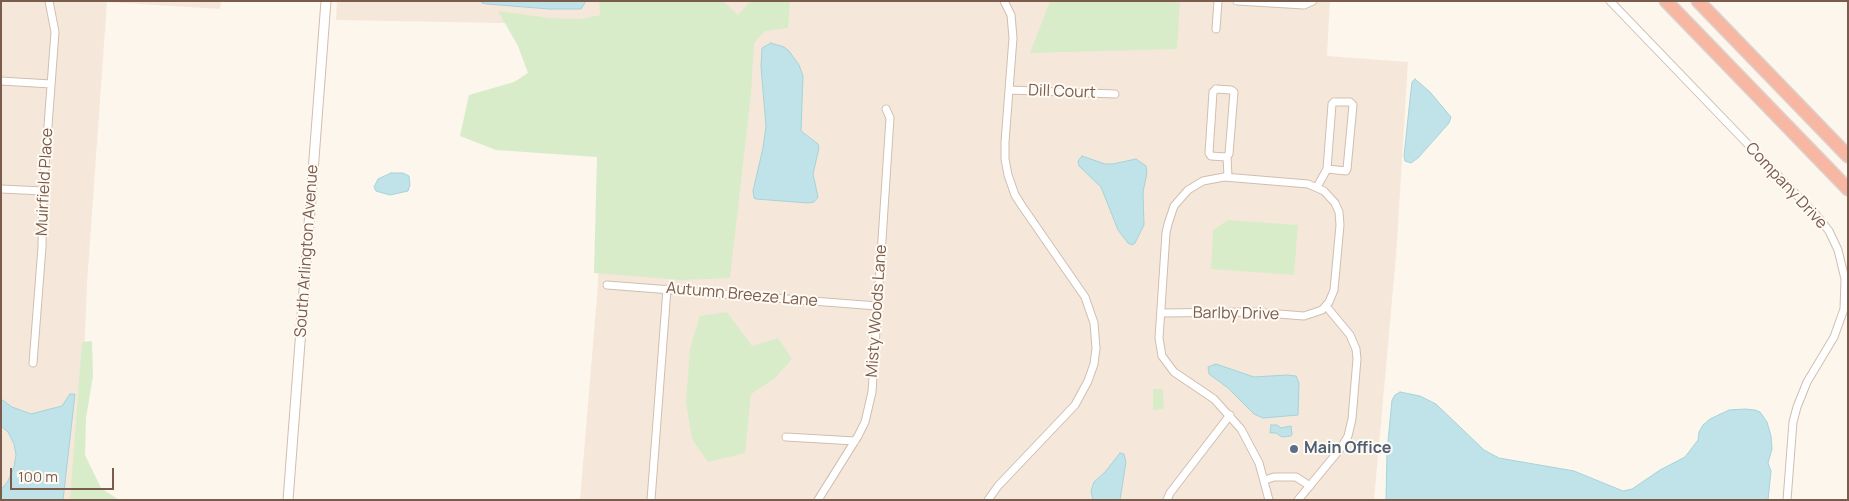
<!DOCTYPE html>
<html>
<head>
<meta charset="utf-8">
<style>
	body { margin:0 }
	#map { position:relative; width:1849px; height:501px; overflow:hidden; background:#fdf6ec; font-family:Manrope,sans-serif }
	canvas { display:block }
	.frame { position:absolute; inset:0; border:2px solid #7a5c4d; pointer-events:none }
	.scale { position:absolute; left:10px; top:468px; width:104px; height:22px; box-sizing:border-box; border:2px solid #7a5c4d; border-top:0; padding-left:6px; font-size:15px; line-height:18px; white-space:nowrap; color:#7a5c4d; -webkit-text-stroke:4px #fffaf3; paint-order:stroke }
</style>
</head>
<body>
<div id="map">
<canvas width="1849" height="501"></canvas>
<div class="frame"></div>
<div class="scale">100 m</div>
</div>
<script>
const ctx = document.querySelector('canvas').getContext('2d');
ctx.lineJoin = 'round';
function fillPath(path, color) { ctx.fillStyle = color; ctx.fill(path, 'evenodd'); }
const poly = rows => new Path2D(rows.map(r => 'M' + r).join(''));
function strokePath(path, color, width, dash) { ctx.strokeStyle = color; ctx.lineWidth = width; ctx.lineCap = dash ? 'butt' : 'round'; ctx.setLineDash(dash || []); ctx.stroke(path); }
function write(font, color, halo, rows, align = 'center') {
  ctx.font = font + ' Manrope,sans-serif'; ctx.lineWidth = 4; ctx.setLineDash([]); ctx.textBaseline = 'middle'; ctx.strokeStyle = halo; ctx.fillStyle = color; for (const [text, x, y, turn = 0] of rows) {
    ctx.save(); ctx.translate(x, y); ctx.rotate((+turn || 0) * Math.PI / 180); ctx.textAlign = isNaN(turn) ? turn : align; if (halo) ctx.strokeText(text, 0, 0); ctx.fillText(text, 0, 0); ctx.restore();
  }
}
const residential = poly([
	[1,1,221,1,220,9,107,2,87,283,80,459,83,500,1,500],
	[337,1,1330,1,1327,56,1408,62,1396,256,1374,500,580,500,597,296,613,25,336,20]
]);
const green = poly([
	[599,1,723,1,738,15,751,1,790,1,788,28,765,31,754,43,751,93,730,278,682,280,594,273,597,157,496,150,460,136,469,95,514,82,528,73,518,46,498,11,550,18,582,19,600,15],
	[1050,1,1180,1,1177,49,1030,53],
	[1228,220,1298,225,1294,275,1211,269,1213,230],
	[727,312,752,346,778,338,792,359,775,378,751,394,745,453,708,462,692,439,686,402,690,348,700,316],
	[92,341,93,376,86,418,85,455,101,488,119,500,70,500,82,342],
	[1153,389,1163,389,1164,409,1153,410]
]);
const water = poly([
	[482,1,586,1,581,9,549,9,487,4,482,3,482,1],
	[771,43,784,47,789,51,799,65,803,76,801,131,818,144,819,148,813,174,818,197,814,202,808,203,756,199,754,198,753,191,763,148,766,126,761,67,762,48,771,43],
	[1415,79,1430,92,1451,117,1449,123,1418,158,1411,163,1405,161,1404,156,1411,90,1412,82,1415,79],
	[1082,156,1105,164,1113,164,1136,159,1146,166,1147,173,1143,192,1144,225,1135,243,1132,245,1128,243,1118,230,1101,187,1079,166,1078,161,1082,156],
	[391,173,403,173,409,176,410,185,408,191,390,195,376,191,374,187,378,179,391,173],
	[1216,364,1254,377,1287,375,1296,376,1299,383,1298,415,1263,418,1254,414,1228,388,1209,374,1208,367,1216,364],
	[1400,392,1420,396,1436,404,1484,450,1499,458,1574,471,1623,491,1632,489,1660,470,1685,457,1698,440,1699,432,1703,425,1710,419,1729,410,1745,409,1755,410,1760,412,1767,422,1771,436,1772,449,1768,463,1771,471,1768,500,1386,500,1387,452,1392,400,1395,395,1400,392],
	[70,394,75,394,63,500,1,500,1,490,8,481,14,467,16,455,14,444,8,432,1,426,1,399,12,407,31,414,62,406,70,394],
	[1271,425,1277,425,1281,428,1291,426,1292,434,1291,436,1282,437,1276,433,1270,433,1271,425],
	[1120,453,1124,454,1126,462,1120,500,1093,500,1091,491,1094,482,1105,472,1120,453]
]);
const minor = poly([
	[1237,1,1304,5,1313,1],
	[1610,1,1818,217,1829,231,1838,250,1845,279,1844,309,1834,337,1807,382,1797,407,1793,422,1787,500],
	[1216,29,1218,1],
	[1,81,51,84],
	[1216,89,1231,90,1234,92,1229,154,1226,157,1211,156,1209,153,1213,92,1216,89],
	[1009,90,1115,94],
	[1334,102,1350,102,1353,105,1347,169,1346,171,1327,169,1332,104,1334,102],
	[1227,156,1228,177],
	[1317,187,1327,169],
	[1,189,43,191],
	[607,285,877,306],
	[1161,313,1253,312,1304,316,1322,310,1329,302,1334,290,1340,225,1339,212,1335,203,1324,191,1308,184,1224,177,1203,181,1188,190,1174,206,1168,224,1166,233,1159,338,1162,356,1174,372,1214,399,1241,429,1259,463,1269,500],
	[33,363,42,247,43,193,55,32,49,1],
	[786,437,855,441],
	[1265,480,1274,477,1296,477,1310,486],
	[651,500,667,289],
	[818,500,858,436,865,422,872,392,890,118,886,109],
	[988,500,998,486,1075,405,1088,381,1094,364,1096,348,1094,323,1085,297,1022,206,1015,195,1008,175,1005,159,1005,142,1013,38,1011,15,1004,1],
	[1167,500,1170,493,1230,415],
	[1298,500,1341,448,1348,436,1352,419,1357,359,1356,349,1350,335,1326,306]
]);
const tertiary = poly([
	[288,500,326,1]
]);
const motorway = poly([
	[1666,1,1848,189],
	[1698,1,1848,156]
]);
const markers = [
	[1294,449,5,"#5c6f8a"]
];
const streetNames = [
	["Dill Court",1062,92,2],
	["Muirfield Place",45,182,-87],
	["Company Drive",1786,186,47],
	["South Arlington Avenue",307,251,-86],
	["Autumn Breeze Lane",742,295,5],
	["Misty Woods Lane",877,311,-86],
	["Barlby Drive",1236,314,1]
];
const serviceNames = [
	["Main Office",1304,449]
];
fillPath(residential, '#f5e8da');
fillPath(green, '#d8ecc9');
fillPath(water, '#bfe3e8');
strokePath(water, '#a5d3da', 1);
strokePath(minor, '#d1beb0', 9);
strokePath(tertiary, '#d1beb0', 11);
strokePath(motorway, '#dad1cd', 15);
strokePath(minor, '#fff', 7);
strokePath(tertiary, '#fff', 9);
strokePath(motorway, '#f7b7a3', 12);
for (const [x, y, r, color] of markers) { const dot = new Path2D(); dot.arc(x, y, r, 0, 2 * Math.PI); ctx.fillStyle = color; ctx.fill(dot); strokePath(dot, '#fffaf3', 2); }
write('16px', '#7a5c4d', '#fffaf3', streetNames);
write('bold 16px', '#4e5e75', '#fffaf3', serviceNames, 'left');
</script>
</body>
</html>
